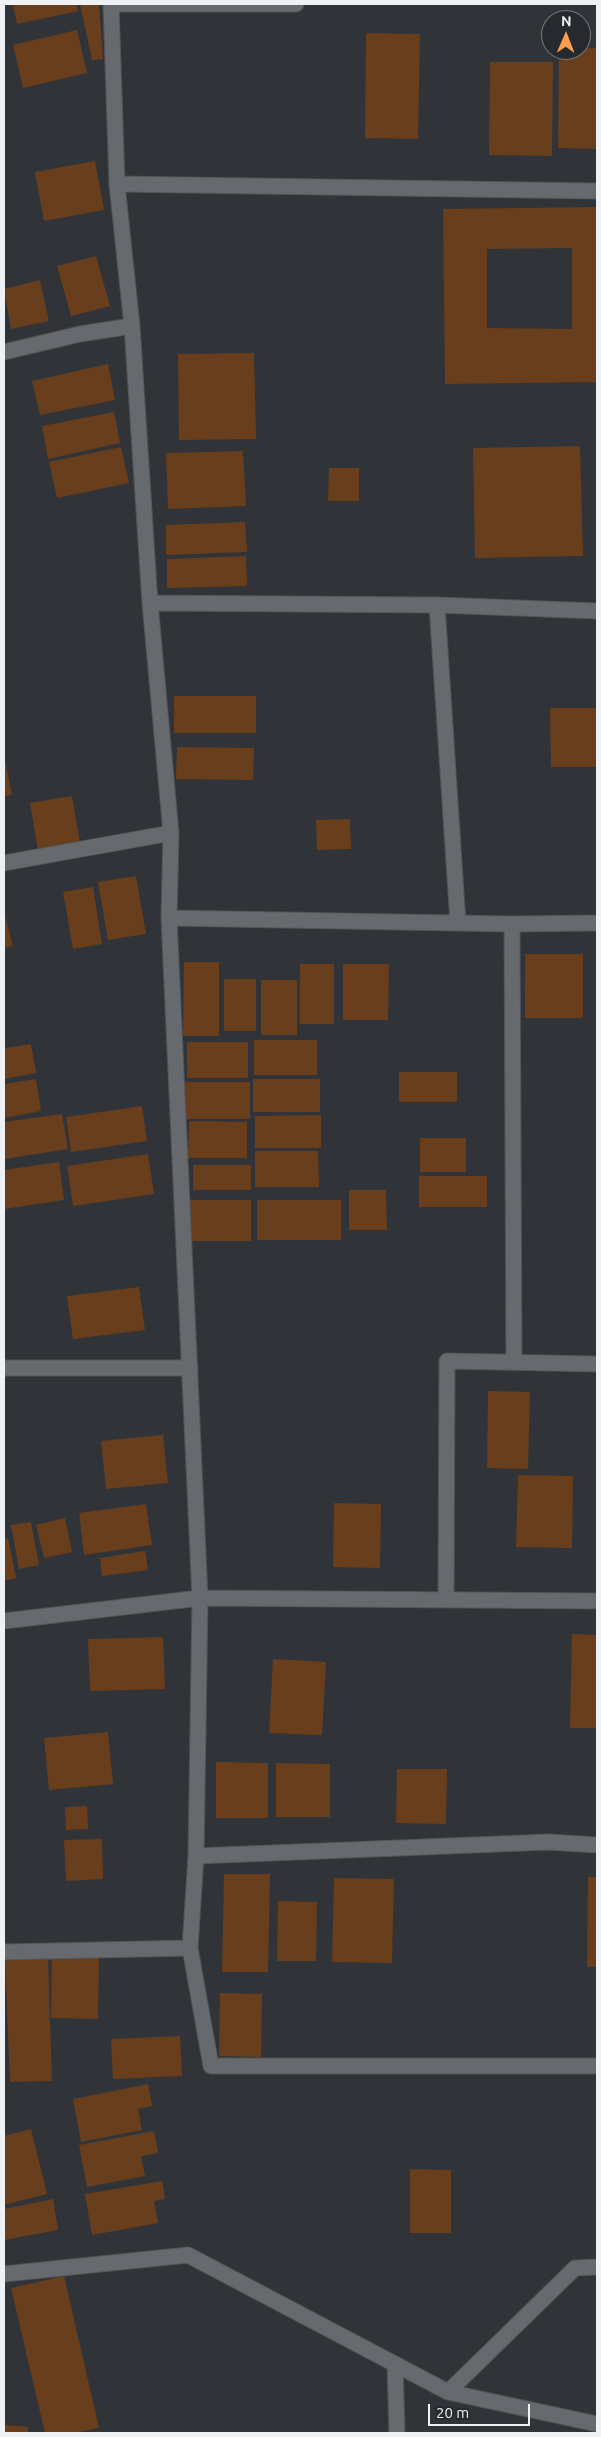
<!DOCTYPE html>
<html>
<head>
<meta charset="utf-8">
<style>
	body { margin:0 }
	#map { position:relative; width:601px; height:2437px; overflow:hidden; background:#303439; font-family:Ubuntu,sans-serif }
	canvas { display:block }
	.frame { position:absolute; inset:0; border:5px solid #eff2f5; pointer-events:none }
	.north { position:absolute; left:541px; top:10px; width:50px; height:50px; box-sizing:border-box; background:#262a2e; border:1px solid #767a7e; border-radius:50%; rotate:1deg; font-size:14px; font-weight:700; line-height:20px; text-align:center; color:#eff2f5 }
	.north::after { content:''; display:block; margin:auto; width:18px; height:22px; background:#fb9e51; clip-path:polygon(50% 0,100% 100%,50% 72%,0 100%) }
	.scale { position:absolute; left:428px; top:2404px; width:102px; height:22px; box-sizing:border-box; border:2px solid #eff2f5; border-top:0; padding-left:6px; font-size:15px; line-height:18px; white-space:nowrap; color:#eff2f5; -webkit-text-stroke:4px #262a2e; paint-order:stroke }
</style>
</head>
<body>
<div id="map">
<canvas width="601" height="2437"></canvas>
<div class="frame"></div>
<div class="north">N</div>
<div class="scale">20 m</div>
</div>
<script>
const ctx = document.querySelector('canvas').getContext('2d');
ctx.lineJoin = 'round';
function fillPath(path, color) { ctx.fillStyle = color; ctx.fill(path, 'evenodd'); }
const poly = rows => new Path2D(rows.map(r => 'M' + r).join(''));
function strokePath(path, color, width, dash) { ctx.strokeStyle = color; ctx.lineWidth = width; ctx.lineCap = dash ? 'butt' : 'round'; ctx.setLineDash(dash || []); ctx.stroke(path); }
const building = poly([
	[13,4,76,4,78,11,17,24],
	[80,4,99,4,103,59,92,60],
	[77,30,87,73,23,88,13,45],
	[366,33,420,34,418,139,365,138],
	[581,48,597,48,597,149,558,148,559,50,581,50],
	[490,62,553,62,552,156,489,155],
	[95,161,104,210,44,221,35,172],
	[597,207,597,382,445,384,443,209],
	[572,248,572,329,487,328,487,249],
	[96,256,110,306,71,316,57,266],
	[40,280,49,321,11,329,4,289],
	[254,353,256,439,179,440,178,354],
	[108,364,115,400,40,415,32,381],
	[114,412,120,443,48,459,42,426],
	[580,446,583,556,475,558,473,448],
	[121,447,129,483,57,498,49,462],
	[243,451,246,506,168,509,166,453],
	[329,468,359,468,359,501,328,501],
	[245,522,247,552,166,555,166,525],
	[246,556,247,586,167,588,167,559],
	[174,696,256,696,256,733,174,733],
	[550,708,596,708,596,767,551,767],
	[177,747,254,748,253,780,176,779],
	[4,755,12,795,4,796],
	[72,796,80,843,38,850,30,803],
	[350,819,351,849,317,850,316,820],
	[136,876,146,934,108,940,98,882],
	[93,887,102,944,73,949,63,892],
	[4,912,13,946,4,948],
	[525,954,583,954,583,1018,525,1018],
	[184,962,219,962,219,1036,183,1036],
	[300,964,334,964,334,1024,300,1024],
	[343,964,389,964,388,1020,343,1020],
	[224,979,256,979,256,1031,224,1031],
	[261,980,297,980,297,1035,261,1035],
	[254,1040,317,1040,317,1075,254,1075],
	[187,1042,248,1042,248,1078,187,1078],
	[31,1044,36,1073,4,1079,4,1048],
	[399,1072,457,1072,457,1102,399,1102],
	[36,1079,41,1111,4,1118,4,1084],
	[253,1079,320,1079,320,1112,253,1112],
	[185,1082,250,1082,250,1119,185,1119],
	[142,1106,147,1141,71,1152,66,1117],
	[62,1114,68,1149,4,1159,4,1122],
	[321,1115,321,1148,255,1148,255,1116],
	[189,1121,247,1122,247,1158,188,1158],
	[420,1138,466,1138,466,1172,420,1172],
	[255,1151,318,1151,319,1187,255,1187],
	[148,1154,154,1194,73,1206,67,1166],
	[59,1162,64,1200,4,1209,4,1170],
	[193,1165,251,1165,251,1190,193,1190],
	[419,1176,487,1176,487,1207,419,1207],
	[349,1190,386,1190,387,1230,349,1230],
	[190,1200,251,1200,251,1241,190,1241],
	[257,1200,341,1200,341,1240,257,1240],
	[139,1287,145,1330,73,1339,67,1296],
	[488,1391,530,1392,528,1469,487,1468],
	[163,1435,168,1483,106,1489,101,1441],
	[518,1475,573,1476,572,1548,516,1547],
	[334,1503,381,1504,380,1568,333,1567],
	[146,1504,152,1545,84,1555,79,1513],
	[65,1518,72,1552,44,1558,36,1525],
	[31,1522,39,1565,19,1569,11,1525],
	[8,1538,16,1578,4,1581,4,1539],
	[145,1551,148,1570,102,1576,100,1558],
	[572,1634,597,1635,597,1728,570,1728],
	[163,1637,165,1689,90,1691,88,1639],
	[273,1659,326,1662,322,1735,269,1733],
	[108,1732,113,1784,49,1790,44,1738],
	[216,1762,268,1763,268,1818,216,1818],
	[276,1763,330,1764,330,1817,276,1817],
	[397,1769,447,1769,446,1824,396,1823],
	[87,1806,88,1829,66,1830,65,1807],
	[102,1839,103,1879,66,1881,64,1840],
	[224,1874,270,1874,268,1972,222,1972],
	[588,1877,597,1877,597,1967,587,1967],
	[334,1878,394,1879,392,1963,332,1962],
	[278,1901,317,1902,316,1961,277,1961],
	[52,1954,99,1955,98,2019,51,2018],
	[48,1957,52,2081,10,2082,5,1959],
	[220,1993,262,1994,261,2057,219,2056],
	[180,2036,182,2076,113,2079,111,2039],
	[148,2084,152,2106,138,2109,142,2130,81,2142,73,2099],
	[31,2129,47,2194,4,2205,4,2136],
	[154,2131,158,2153,141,2156,145,2176,87,2187,79,2145],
	[410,2169,451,2170,451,2233,410,2233],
	[162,2181,165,2199,154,2201,158,2223,92,2235,85,2194],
	[53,2199,58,2230,4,2240,4,2209],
	[64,2276,99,2428,74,2433,45,2433,11,2288],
	[4,2425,28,2427,28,2433,4,2433]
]);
const street = poly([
	[111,4,117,184,132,326,150,603,171,833,169,918,200,1598,597,1601],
	[111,4,296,4],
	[117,184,597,191],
	[4,352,80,334,132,326],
	[150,603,437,605,597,611],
	[437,605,458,923],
	[4,863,171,833],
	[169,918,512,924,597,923],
	[512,924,514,1362],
	[4,1368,190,1368],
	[446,1600,447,1361,597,1364],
	[4,1621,200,1598,196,1856,549,1842,597,1845],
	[190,1948,211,2066,597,2066],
	[4,1952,190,1948,196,1856],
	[4,2274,188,2255,448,2392,597,2424],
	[395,2364,397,2433],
	[448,2392,575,2268,597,2267]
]);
fillPath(building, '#683e1c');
strokePath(street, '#505457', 17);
strokePath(street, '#666a6f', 15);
</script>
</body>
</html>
